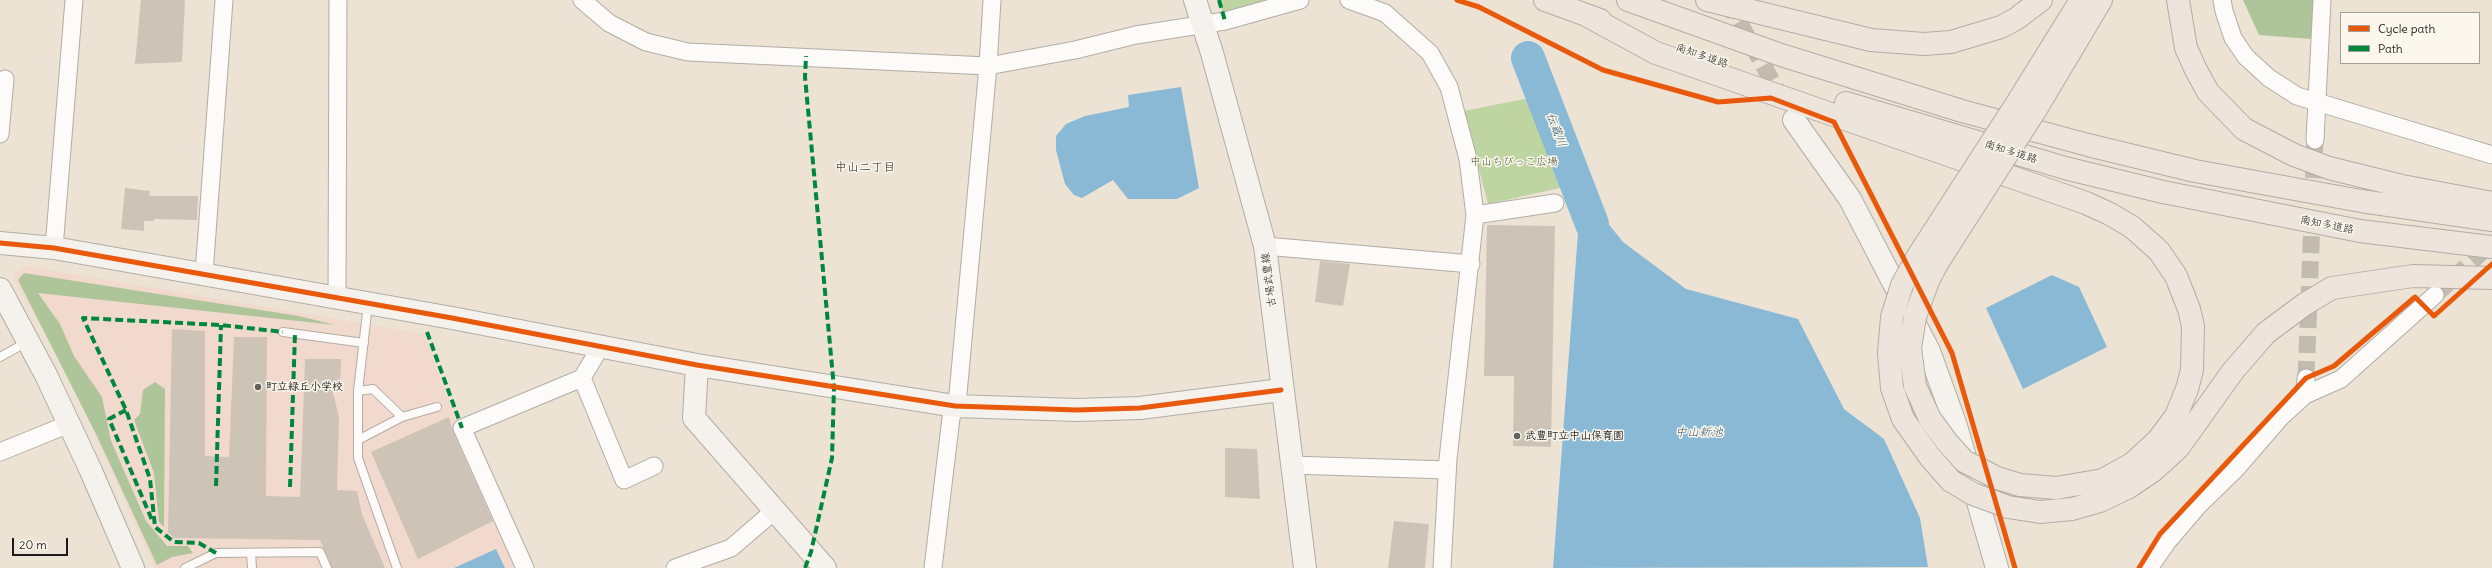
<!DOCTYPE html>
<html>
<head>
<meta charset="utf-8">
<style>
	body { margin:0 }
	#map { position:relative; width:2492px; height:568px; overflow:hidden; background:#ece3d5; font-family:Delius,sans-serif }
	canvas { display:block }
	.legend { position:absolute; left:2340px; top:12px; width:140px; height:52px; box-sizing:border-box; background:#fbf7ec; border:1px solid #a29f99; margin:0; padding:5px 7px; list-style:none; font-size:12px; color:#1c1c1c }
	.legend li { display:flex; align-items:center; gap:8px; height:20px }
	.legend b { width:20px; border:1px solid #a29f99 }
	.scale { position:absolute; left:12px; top:538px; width:56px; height:18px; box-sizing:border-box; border:2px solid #1c1c1c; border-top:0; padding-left:5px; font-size:12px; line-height:14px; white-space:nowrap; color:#1c1c1c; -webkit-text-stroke:3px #fbf7ec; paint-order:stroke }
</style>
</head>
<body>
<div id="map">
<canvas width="2492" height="568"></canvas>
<ul class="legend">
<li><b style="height:5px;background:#e8590c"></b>Cycle path</li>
<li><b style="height:5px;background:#00873e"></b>Path</li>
</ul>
<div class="scale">20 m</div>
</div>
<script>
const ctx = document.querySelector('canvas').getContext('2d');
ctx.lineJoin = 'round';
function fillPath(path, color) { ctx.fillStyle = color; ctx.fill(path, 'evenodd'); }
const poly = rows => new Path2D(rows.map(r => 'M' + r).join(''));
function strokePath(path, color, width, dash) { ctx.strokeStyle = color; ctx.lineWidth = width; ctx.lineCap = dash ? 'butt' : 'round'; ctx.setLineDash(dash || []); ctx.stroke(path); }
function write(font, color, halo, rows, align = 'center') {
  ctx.font = font + ' Delius,"Klee One",sans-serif'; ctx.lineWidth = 3; ctx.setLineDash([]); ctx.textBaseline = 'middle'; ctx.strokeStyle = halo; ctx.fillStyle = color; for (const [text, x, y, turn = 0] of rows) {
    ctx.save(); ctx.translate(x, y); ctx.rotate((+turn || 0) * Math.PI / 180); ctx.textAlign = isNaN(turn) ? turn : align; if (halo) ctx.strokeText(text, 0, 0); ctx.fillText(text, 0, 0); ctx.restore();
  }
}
const built = poly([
	[26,266,424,334,455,418,526,568,155,568,91,426,57,356,13,277,16,272]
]);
const green = poly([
	[1219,0,1300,0,1225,21],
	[1529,98,1560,188,1488,204,1464,111]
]);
const forest = poly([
	[2243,0,2315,0,2311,39,2259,35],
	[24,273,299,316,335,325,38,293,60,324,74,356,102,397,111,441,146,521,167,546,188,546,193,553,172,557,157,565,96,434,18,280],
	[155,382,165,389,164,527,159,522,154,473,134,420,140,414,143,390]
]);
const water = poly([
	[1181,87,1199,188,1177,199,1128,199,1113,180,1082,198,1074,195,1065,184,1056,150,1056,136,1066,124,1085,116,1129,107,1128,95],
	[1603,217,1623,242,1686,289,1798,319,1844,409,1884,439,1920,518,1928,567,1553,568,1578,233],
	[2052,275,2079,287,2107,347,2023,389,1986,308],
	[496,549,505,568,454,568]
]);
const river = poly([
	[1528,58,1592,224]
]);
const building = poly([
	[141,0,185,0,182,62,135,64],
	[125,188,150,191,149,196,198,196,197,220,154,219,154,221,144,221,144,231,121,229],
	[1487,225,1555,226,1551,447,1513,446,1514,376,1484,376],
	[1320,261,1350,264,1343,306,1315,302],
	[172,329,205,331,205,456,229,457,234,337,267,337,266,496,300,497,305,359,341,359,340,386,332,389,339,417,337,490,357,491,362,514,385,568,332,568,320,540,174,538,168,532],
	[449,417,453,432,493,521,418,559,371,452],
	[1225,448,1257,449,1260,499,1225,497],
	[1394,521,1429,524,1425,568,1388,568]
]);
const streetTunnel = poly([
	[1727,0,1783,101],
	[2435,295,2492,243],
	[2306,378,2315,140]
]);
const lane = poly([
	[368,304,358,391,358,458,397,568],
	[283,332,364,343],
	[0,357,27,342],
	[402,417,437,407],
	[358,440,402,417,373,389,358,391],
	[251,553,252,568],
	[185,568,216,553,320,552,327,568]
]);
const street = poly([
	[582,0,609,23,646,42,688,52,988,66,1075,50,1136,35,1225,21,1300,0],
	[1349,0,1385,13,1430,53,1449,87,1468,159,1475,215,1448,459,1442,568],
	[2222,0,2224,11,2233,38,2246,57,2269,78,2297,96,2492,155],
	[0,134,5,79],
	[2315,140,2322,0],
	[1475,215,1555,203],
	[1265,246,1471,264],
	[54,248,74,0],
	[204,274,224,0],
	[337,298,338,0],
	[582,378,624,480,654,466],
	[2305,395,2306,378],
	[0,452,69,424],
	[1291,465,1447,470],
	[525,568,462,428,582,378,601,346],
	[675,568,731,548,774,511],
	[933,568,951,418,958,394,988,66,992,0],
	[2149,568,2168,541,2198,506,2236,469,2281,417,2305,395,2341,379,2435,295]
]);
const secondary = poly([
	[1195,0,1212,53,1265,246,1305,568],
	[1794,120,1850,199,1929,351,1956,426,1997,568],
	[0,243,54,248,452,318,697,365,955,406,1077,410,1140,408,1281,390],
	[0,289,46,375,91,471,133,568],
	[697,365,694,418,825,568]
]);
const highway = poly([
	[1545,0,1600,20],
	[1628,0,1781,55,1962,111,2088,145,2195,171,2361,201,2492,220],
	[1707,0,1871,40,1924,44,1951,42,2001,27,2016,19,2041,0],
	[2178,0,2186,48,2196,70,2208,92,2244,129,2294,155,2329,168,2402,186,2492,203],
	[1586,15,1656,53,2086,203,2110,214,2132,227,2159,251,2176,276,2189,309,2193,326,2192,370,2187,389,2176,416,2158,440,2132,464,2103,480,2056,488,2020,485],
	[2019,100,2081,0],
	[1846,103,2065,168,2163,192,2360,231,2492,247],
	[2036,109,2101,0],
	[2008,507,2040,512,2072,509,2100,501,2129,487,2154,470,2178,448,2233,371,2266,333,2305,304,2332,288,2413,276,2492,278]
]);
const highwayBridge = poly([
	[2020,485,1997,478,1964,461,1947,442,1930,419,1915,386,1910,348,1915,317,1928,281,1938,262,2036,109],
	[2008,507,1973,494,1951,481,1930,457,1903,419,1892,388,1889,353,1892,317,1902,285,1918,256,2019,100]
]);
const quiet = poly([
	[1219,0,1225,21],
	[427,332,462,428],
	[126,410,109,419,152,520],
	[216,486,221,325],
	[290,487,295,333],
	[216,553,199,543,174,542,155,527,150,479,126,410,83,318,221,325,283,332],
	[805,568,811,552,832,458,834,388,805,77,806,56]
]);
const cycleway = poly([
	[1457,0,1479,7,1603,70,1718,102,1771,98,1834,122,1952,353,2015,568],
	[0,243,54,248,452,318,697,365,955,406,1077,410,1140,408,1281,390],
	[2139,568,2160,534,2306,378,2334,366,2415,297,2434,316,2492,264]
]);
const markers = [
	[258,387,4,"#65625d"],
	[1517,436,4,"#65625d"]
];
const streetNames = [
	["南知多道路",1702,56,19],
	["南知多道路",2011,152,17],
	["南知多道路",2327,225,11],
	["古場武豊線",1269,280,-97]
];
const parkNames = [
	["中山ちびっこ広場",1514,162]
];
const poiNames = [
	["町立緑丘小学校",266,387],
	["武豊町立中山保育園",1525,436]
];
const waterNames = [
	["伝蔵川",1556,130,69],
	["中山新池",1699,433]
];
const neighbourhoodNames = [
	["中山二丁目",865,168]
];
fillPath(built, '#f2d9ce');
fillPath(green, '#bed4a1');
fillPath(forest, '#adc598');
fillPath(water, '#8ab9d6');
strokePath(river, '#8ab9d6', 34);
fillPath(building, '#cec3b7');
strokePath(streetTunnel, '#c2bbb0', 17, [17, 8]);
strokePath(lane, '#b2aca4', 10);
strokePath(street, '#b2aca4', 19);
strokePath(secondary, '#b2aca4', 24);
strokePath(highway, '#b2aca4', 24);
strokePath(lane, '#fcfbf9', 8);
strokePath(street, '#fcfbf9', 17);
strokePath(secondary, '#f5f2ee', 22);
strokePath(highway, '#ede5dc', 22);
strokePath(highwayBridge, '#b2aca4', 24, []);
strokePath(highwayBridge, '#ede5dc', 22);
strokePath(quiet, '#00873e', 4, [8, 4]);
strokePath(cycleway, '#e8590c', 5);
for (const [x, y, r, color] of markers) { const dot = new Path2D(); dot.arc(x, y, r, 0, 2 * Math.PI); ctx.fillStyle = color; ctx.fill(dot); strokePath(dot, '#fbf7ec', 1.5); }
write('11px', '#1c1c1c', '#fbf7ec', streetNames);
write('11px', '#47583c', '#fbf7ec', parkNames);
write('bold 11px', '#1c1c1c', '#fbf7ec', poiNames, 'left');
write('italic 12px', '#3b5b70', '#fbf7ec', waterNames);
write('12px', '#1c1c1c', '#fbf7ec', neighbourhoodNames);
</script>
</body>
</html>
